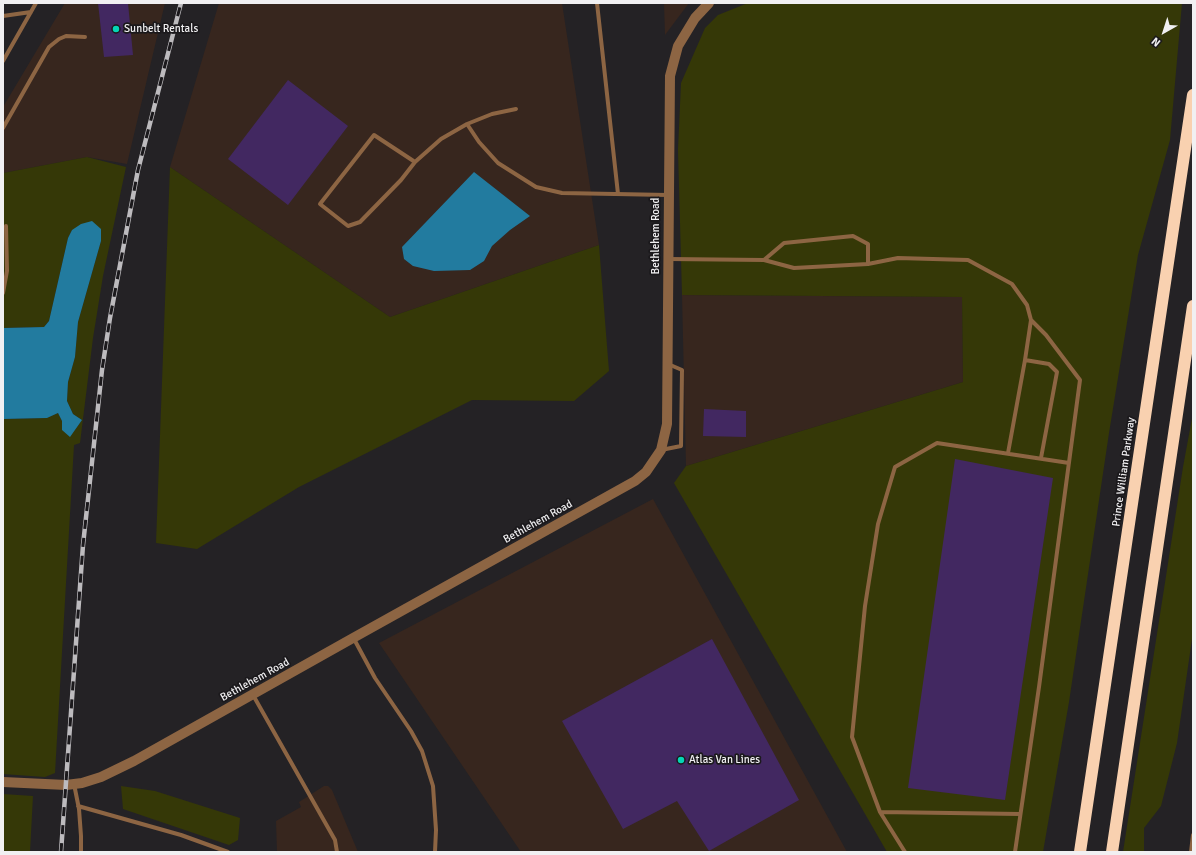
<!DOCTYPE html>
<html>
<head>
<meta charset="utf-8">
<style>
	body { margin:0 }
	#map { position:relative; width:1196px; height:855px; overflow:hidden; background:#242225; font-family:Signika,sans-serif }
	canvas { display:block }
	.frame { position:absolute; inset:0; border:4px solid #f1f0f2; pointer-events:none }
	.north { position:absolute; left:1144px; top:12px; width:40px; height:40px; -webkit-text-stroke:3px #1b191c; paint-order:stroke; rotate:219deg; font-size:11px; font-weight:700; line-height:16px; text-align:center; color:#f1f0f2 }
	.north::after { content:''; display:block; margin:auto; width:14px; height:18px; background:#f1f0f2; clip-path:polygon(50% 0,100% 100%,50% 72%,0 100%) }
</style>
</head>
<body>
<div id="map">
<canvas width="1196" height="855"></canvas>
<div class="frame"></div>
<div class="north">N</div>
</div>
<script>
const ctx = document.querySelector('canvas').getContext('2d');
ctx.lineJoin = 'round';
function fillPath(path, color) { ctx.fillStyle = color; ctx.fill(path, 'evenodd'); }
const poly = rows => new Path2D(rows.map(r => 'M' + r).join(''));
function strokePath(path, color, width, dash) { ctx.strokeStyle = color; ctx.lineWidth = width; ctx.lineCap = dash ? 'butt' : 'round'; ctx.setLineDash(dash || []); ctx.stroke(path); }
function write(font, color, halo, rows, align = 'center') {
  ctx.font = font + ' Signika,sans-serif'; ctx.lineWidth = 3.5; ctx.setLineDash([]); ctx.textBaseline = 'middle'; ctx.strokeStyle = halo; ctx.fillStyle = color; for (const [text, x, y, turn = 0] of rows) {
    ctx.save(); ctx.translate(x, y); ctx.rotate((+turn || 0) * Math.PI / 180); ctx.textAlign = isNaN(turn) ? turn : align; if (halo) ctx.strokeText(text, 0, 0); ctx.fillText(text, 0, 0); ctx.restore();
  }
}
const industrial = poly([
	[65,3,165,3,127,164,87,157,3,173,3,107],
	[219,3,562,3,599,245,390,317,170,167],
	[664,3,689,3,665,35],
	[682,295,962,297,963,382,686,466],
	[653,499,847,852,521,852,379,643],
	[324,786,328,786,332,790,358,852,277,852,276,821,301,807,299,802]
]);
const green = poly([
	[748,3,1182,3,1170,140,1138,255,1109,433,1069,702,1043,852,887,852,674,483,686,466,963,382,962,297,682,295,678,150,681,83,705,28,718,15],
	[87,157,126,167,103,276,93,338,80,443,74,445,55,773,45,777,3,774,3,419,47,418,58,413,62,421,62,430,74,431,82,420,73,414,67,401,68,382,75,357,78,322,101,241,101,229,72,230,68,238,49,321,44,327,3,328,3,173],
	[170,167,390,317,599,245,609,371,574,401,472,400,299,487,197,549,156,543],
	[1193,413,1193,632,1177,743,1161,806,1144,828,1144,852,1123,852,1183,467],
	[121,786,155,791,240,818,238,840,229,845,123,809],
	[3,794,33,796,30,852,3,852]
]);
const water = poly([
	[474,172,530,216,510,230,492,246,484,261,470,270,434,271,413,266,404,259,402,247],
	[92,221,101,229,101,241,78,322,75,357,68,382,67,401,73,414,82,420,70,437,62,430,62,421,58,413,47,418,3,419,3,328,44,327,49,321,68,238,72,230,81,224]
]);
const building = poly([
	[98,3,128,3,133,55,104,57],
	[288,80,348,126,288,205,228,159],
	[704,409,746,411,746,437,703,436],
	[955,459,1053,478,1005,800,908,788],
	[712,639,799,800,709,851,677,801,623,829,562,721]
]);
const service = poly([
	[597,3,618,194],
	[3,16,31,12],
	[3,61,36,3],
	[467,124,479,142,498,163,536,187,562,193,668,195],
	[3,128,49,47,59,39,66,36,85,37],
	[415,162,374,135,320,204,348,226,360,222,401,180,415,162,441,139,467,124,492,114,516,109],
	[669,259,764,260,794,268,868,264,898,258,968,260,1012,284,1027,305,1031,320,1046,335,1080,380,1039,687,1015,852],
	[764,260,784,243,853,236,868,244,868,264],
	[3,293,7,271,6,226],
	[1025,360,1031,320],
	[661,450,681,446,682,370,668,364],
	[1008,453,1025,360,1049,364,1057,372,1041,458],
	[354,639,375,678,411,731,422,751,433,786,436,830,435,852],
	[253,695,335,840,337,852],
	[74,784,79,809,81,836,81,852],
	[78,806,181,835,228,852],
	[880,812,1020,814],
	[905,852,880,812,852,737,865,606,878,524,895,467,937,443,1069,463],
	[1191,852,1193,835]
]);
const tertiary = poly([
	[3,782,66,785,82,783,101,777,134,761,353,638,635,481,646,472,661,450,667,424,670,76,678,46,695,18,709,3]
]);
const motorway = poly([
	[1080,852,1193,95],
	[1112,852,1193,306]
]);
const rail = poly([
	[61,852,83,545,102,370,110,318,138,170,181,3]
]);
const markers = [
	[116,29,4,"#05d5b6"],
	[681,760,4,"#05d5b6"]
];
const poiNames = [
	["Sunbelt Rentals",124,29],
	["Atlas Van Lines",689,760]
];
const streetNames = [
	["Bethlehem Road",656,236,-90],
	["Prince William Parkway",1124,472,-82],
	["Bethlehem Road",538,522,-29],
	["Bethlehem Road",255,680,-29]
];
fillPath(industrial, '#37261e');
fillPath(green, '#353807');
fillPath(water, '#227b9f');
fillPath(building, '#422861');
strokePath(service, '#8d6543', 4);
strokePath(tertiary, '#8d6543', 10);
strokePath(motorway, '#f9d1b0', 12);
strokePath(rail, '#bdbbbe', 4.5);
strokePath(rail, '#1b191c', 3, [9]);
for (const [x, y, r, color] of markers) { const dot = new Path2D(); dot.arc(x, y, r, 0, 2 * Math.PI); ctx.fillStyle = color; ctx.fill(dot); strokePath(dot, '#1b191c', 1.5); }
write('11px', '#f1f0f2', '#1b191c', poiNames, 'left');
write('11px', '#f1f0f2', '#1b191c', streetNames);
</script>
</body>
</html>
